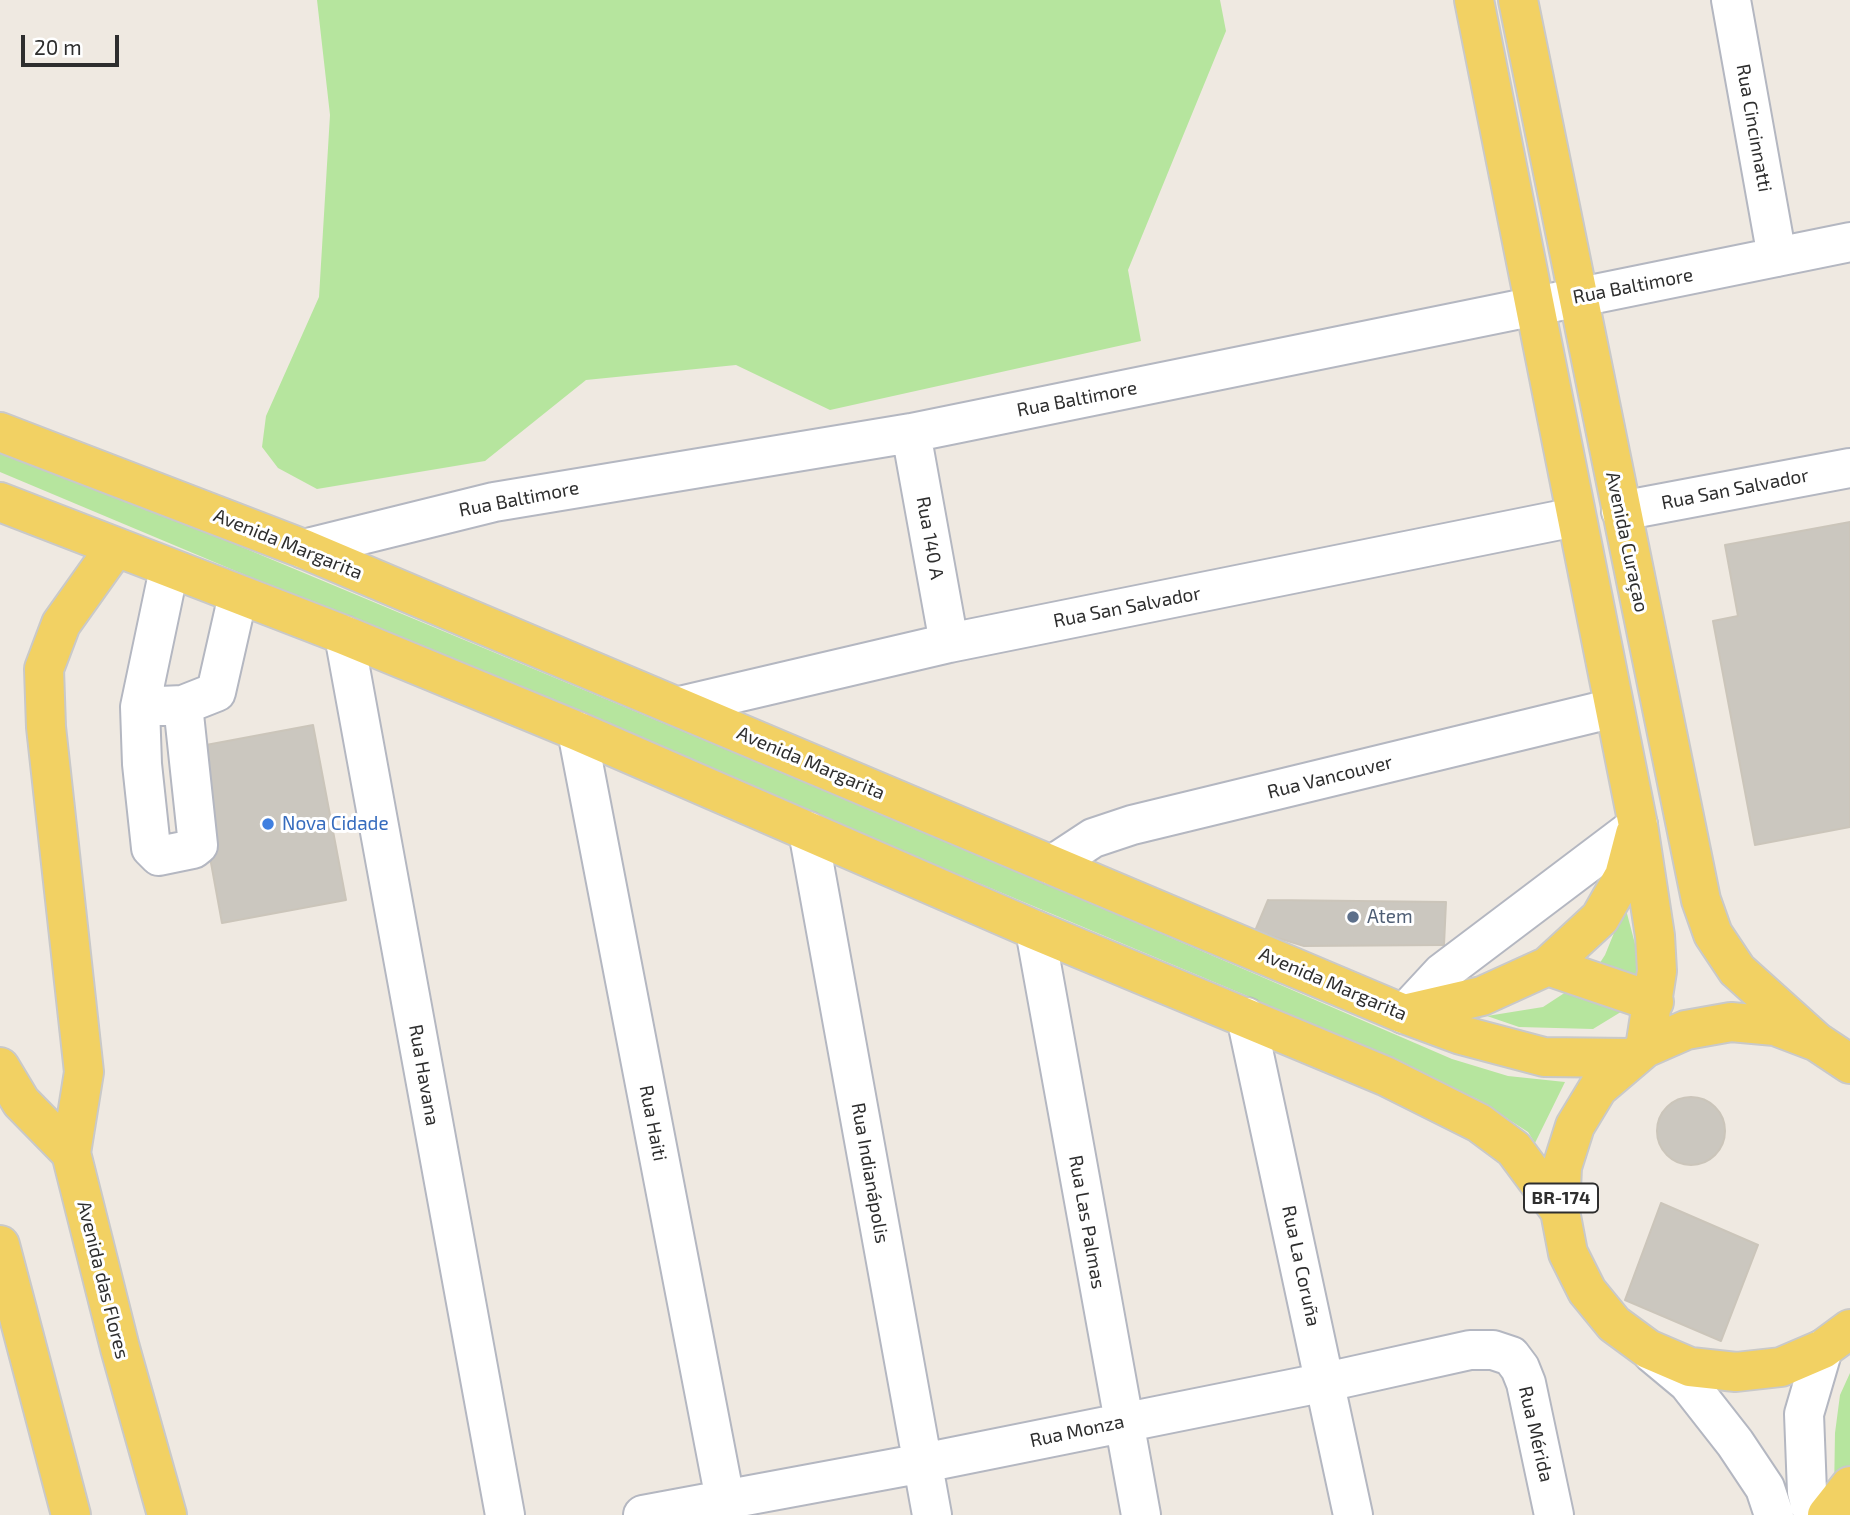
<!DOCTYPE html>
<html>
<head>
<meta charset="utf-8">
<style>
	body { margin:0 }
	#map { position:relative; width:1850px; height:1515px; overflow:hidden; background:#efe9e1; font-family:"Exo 2",sans-serif }
	canvas { display:block }
	.scale { position:absolute; left:21px; top:35px; width:98px; height:32px; box-sizing:border-box; border:4px solid #2e2e2e; border-top:0; padding-left:9px; font-size:21px; line-height:24px; white-space:nowrap; color:#2e2e2e; -webkit-text-stroke:5px #fff; paint-order:stroke }
</style>
</head>
<body>
<div id="map">
<canvas width="1850" height="1515"></canvas>
<div class="scale">20 m</div>
</div>
<script>
const ctx = document.querySelector('canvas').getContext('2d');
ctx.lineJoin = 'round';
function fillPath(path, color) { ctx.fillStyle = color; ctx.fill(path, 'evenodd'); }
const poly = rows => new Path2D(rows.map(r => 'M' + r).join(''));
function strokePath(path, color, width, dash) { ctx.strokeStyle = color; ctx.lineWidth = width; ctx.lineCap = dash ? 'butt' : 'round'; ctx.setLineDash(dash || []); ctx.stroke(path); }
function write(font, color, halo, rows, align = 'center') {
  ctx.font = font + ' "Exo 2",sans-serif'; ctx.lineWidth = 6; ctx.setLineDash([]); ctx.textBaseline = 'middle'; ctx.strokeStyle = halo; ctx.fillStyle = color; for (const [text, x, y, turn = 0] of rows) {
    ctx.save(); ctx.translate(x, y); ctx.rotate((+turn || 0) * Math.PI / 180); ctx.textAlign = isNaN(turn) ? turn : align; if (halo) ctx.strokeText(text, 0, 0); ctx.fillText(text, 0, 0); ctx.restore();
  }
}
const green = poly([
	[317,0,1220,0,1226,31,1128,270,1141,341,830,410,736,365,586,380,485,461,317,489,278,468,262,447,266,416,319,297,330,115],
	[0,446,984,857,1452,1059,1508,1076,1565,1082,1535,1143,1528,1132,1477,1099,1245,995,0,472],
	[1625,906,1639,959,1629,1007,1593,1029,1519,1027,1487,1016,1543,1007,1592,975,1605,955],
	[1850,1373,1850,1472,1834,1494,1835,1433,1840,1395]
]);
const building = poly([
	[1850,522,1850,827,1755,845,1713,621,1738,616,1725,545,1850,522],
	[313,725,346,900,222,923,190,748,313,725],
	[1268,900,1446,902,1444,945,1304,946,1255,931,1268,900],
	'1657 1131a34 34 0 1 1 68 0a34 34 0 1 1-68 0Z',
	[1661,1203,1758,1245,1721,1341,1625,1300,1661,1203]
]);
const minor = poly([
	[1731,0,1777,257],
	[911,433,949,643],
	[1621,511,1850,468],
	[304,549,494,502,911,433,1850,242],
	[169,569,140,707,142,764,151,848,159,856,193,849,198,845,183,705],
	[344,635,505,1515],
	[160,706,183,705,216,692,238,595],
	[680,706,949,643,1575,517],
	[577,731,728,1515],
	[808,831,932,1515],
	[1052,865,1093,838,1132,825,1614,708],
	[1035,930,1141,1515],
	[1404,1014,1442,973,1638,825],
	[1246,1017,1353,1515],
	[1652,1353,1688,1383,1735,1443,1765,1488,1774,1515],
	[643,1515,923,1463,1326,1382,1470,1350,1493,1350,1511,1356,1520,1368,1526,1383,1554,1515],
	[1813,1515,1807,1492,1804,1414,1823,1349]
]);
const major = poly([
	[1474,0,1638,825,1655,936,1657,971,1645,1048],
	[1518,0,1701,900,1713,934,1737,970,1817,1042],
	[0,432,304,549,1404,1014,1461,1035,1544,1057,1630,1058],
	[0,502,344,635,577,731,1035,930,1385,1076,1479,1123,1514,1149,1560,1211],
	[1548,966,1654,1002],
	[1404,1014,1482,996,1548,966,1600,918,1624,876,1635,834],
	[1850,1064,1817,1042,1775,1026,1731,1022,1686,1030,1645,1048,1598,1088,1575,1126,1562,1167,1560,1211,1568,1253,1587,1291,1614,1324,1648,1349,1690,1367,1736,1372,1781,1367,1823,1349,1850,1329],
	[0,1067,21,1102,71,1153,120,1348,167,1515],
	[71,1153,84,1072,46,727,44,669,61,624,115,548],
	[0,1245,71,1515],
	[1827,1515,1850,1486]
]);
const markers = [
	[268,824,7,"#3f7fe0"],
	[1353,917,7,"#5c6f8a"]
];
const shields = [
	[1561,1198,74]
];
const shieldNames = [
	["BR-174",1561,1198]
];
const streetNames = [
	["Rua Cincinnatti",1754,128,80],
	["Rua Baltimore",1633,286,-11],
	["Rua Baltimore",1077,399,-11],
	["Rua San Salvador",1735,489,-11],
	["Rua Baltimore",519,499,-11],
	["Rua 140 A",930,538,80],
	["Avenida Curaçao",1627,542,78],
	["Avenida Margarita",288,544,22],
	["Rua San Salvador",1127,607,-11],
	["Avenida Margarita",811,763,23],
	["Rua Vancouver",1330,777,-14],
	["Avenida Margarita",1333,984,23],
	["Rua Havana",424,1075,80],
	["Rua Haiti",653,1123,79],
	["Rua Indianápolis",870,1173,80],
	["Rua Las Palmas",1087,1222,80],
	["Rua La Coruña",1301,1266,78],
	["Avenida das Flores",103,1280,76],
	["Rua Monza",1077,1431,-12],
	["Rua Mérida",1536,1434,77]
];
const shopNames = [
	["Nova Cidade",282,824]
];
const serviceNames = [
	["Atem",1367,917]
];
fillPath(green, '#b6e59e');
fillPath(building, '#cbc7bf');
strokePath(building, '#cbc5ba', 2);
strokePath(minor, '#b4b7c1', 42);
strokePath(major, '#c9c9c9', 42);
strokePath(minor, '#fff', 38);
strokePath(major, '#f2d163', 38);
for (const [x, y, r, color] of markers) { const dot = new Path2D(); dot.arc(x, y, r, 0, 2 * Math.PI); ctx.fillStyle = color; ctx.fill(dot); strokePath(dot, '#fff', 2.5); }
for (const [x, y, w] of shields) { const box = new Path2D(); box.roundRect(x - w / 2, y - 14.5, w, 29, 5); ctx.fillStyle = '#fff'; ctx.fill(box); strokePath(box, '#2e2e2e', 2); }
write('bold 18px', '#2e2e2e', null, shieldNames);
write('19px', '#2e2e2e', '#fff', streetNames);
write('19px', '#366cbe', '#fff', shopNames, 'left');
write('19px', '#4e5e75', '#fff', serviceNames, 'left');
</script>
</body>
</html>
